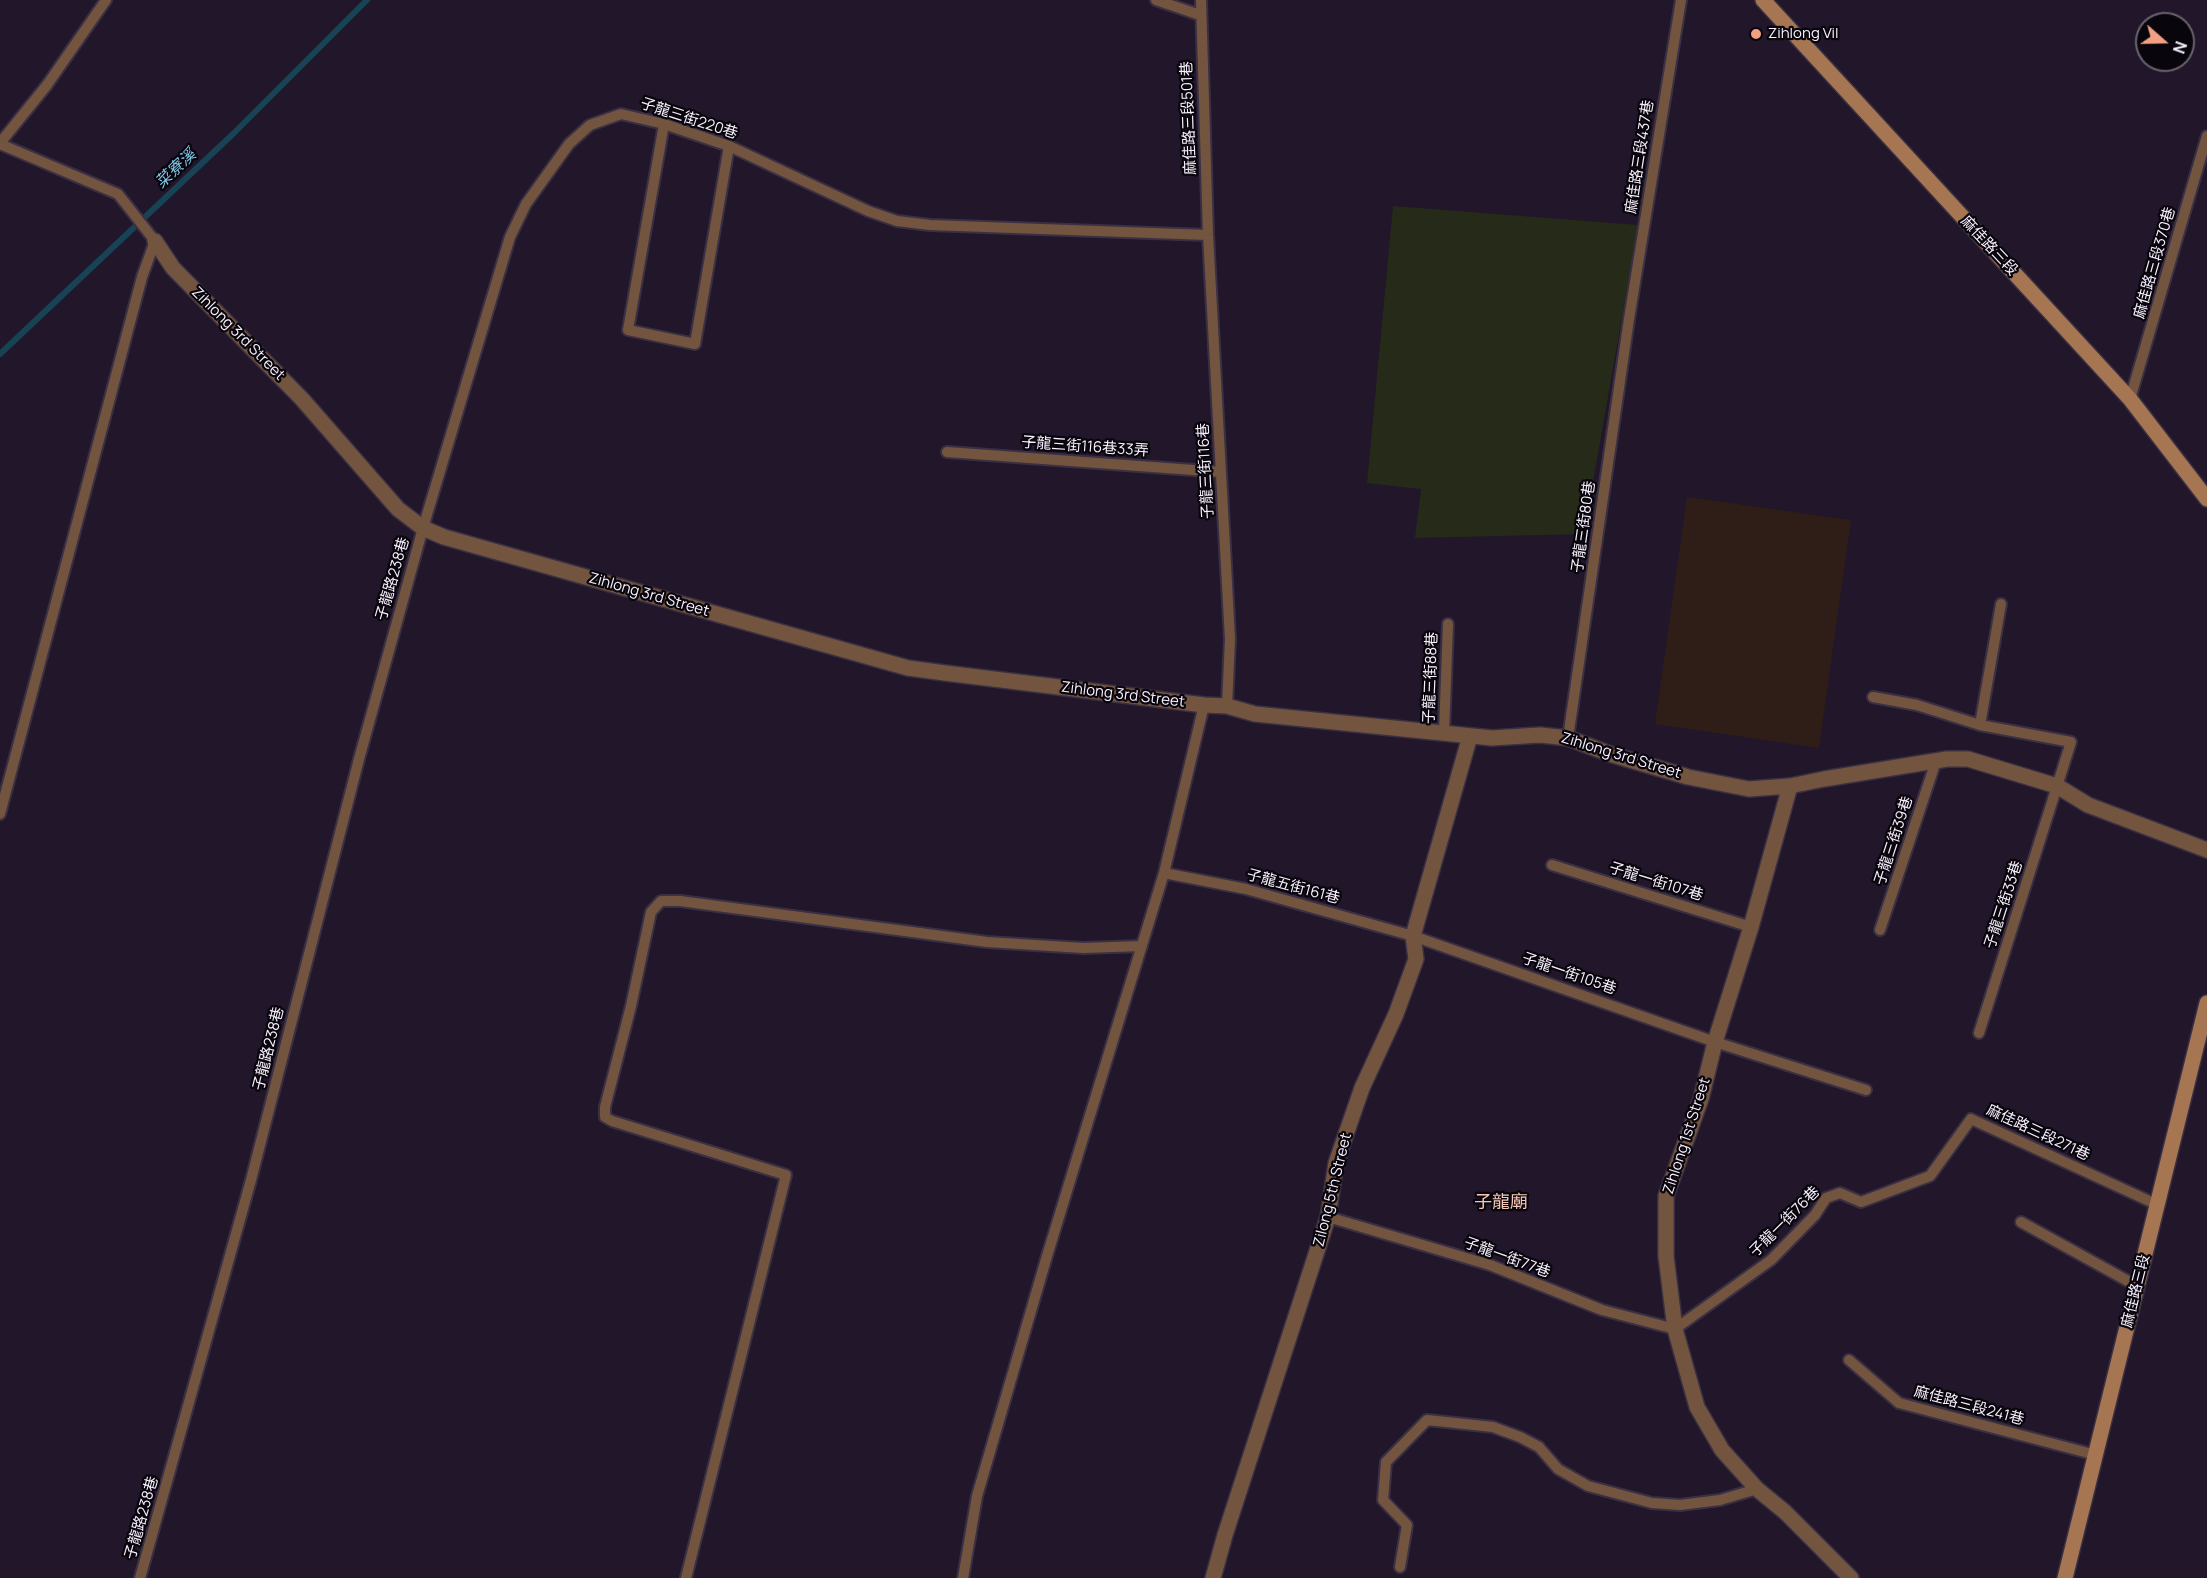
<!DOCTYPE html>
<html>
<head>
<meta charset="utf-8">
<style>
	body { margin:0 }
	#map { position:relative; width:2207px; height:1578px; overflow:hidden; background:#21162a; font-family:Manrope,sans-serif }
	canvas { display:block }
	.north { position:absolute; left:2135px; top:12px; width:60px; height:60px; box-sizing:border-box; background:#08050c; border:2px solid #68636d; border-radius:50%; rotate:110deg; font-size:16px; font-weight:700; line-height:24px; text-align:center; color:#f8f0fe }
	.north::after { content:''; display:block; margin:auto; width:21px; height:27px; background:#f3a082; clip-path:polygon(50% 0,100% 100%,50% 72%,0 100%) }
</style>
</head>
<body>
<div id="map">
<canvas width="2207" height="1578"></canvas>
<div class="north">N</div>
</div>
<script>
const ctx = document.querySelector('canvas').getContext('2d');
ctx.lineJoin = 'round';
function fillPath(path, color) { ctx.fillStyle = color; ctx.fill(path, 'evenodd'); }
const poly = rows => new Path2D(rows.map(r => 'M' + r).join(''));
function strokePath(path, color, width, dash) { ctx.strokeStyle = color; ctx.lineWidth = width; ctx.lineCap = dash ? 'butt' : 'round'; ctx.setLineDash(dash || []); ctx.stroke(path); }
function write(font, color, halo, rows, align = 'center') {
  ctx.font = font + ' Manrope,"Noto Sans TC",sans-serif'; ctx.lineWidth = 4.5; ctx.setLineDash([]); ctx.textBaseline = 'middle'; ctx.strokeStyle = halo; ctx.fillStyle = color; for (const [text, x, y, turn = 0] of rows) {
    ctx.save(); ctx.translate(x, y); ctx.rotate((+turn || 0) * Math.PI / 180); ctx.textAlign = isNaN(turn) ? turn : align; if (halo) ctx.strokeText(text, 0, 0); ctx.fillText(text, 0, 0); ctx.restore();
  }
}
const industrial = poly([
	[1687,497,1851,520,1819,748,1655,724]
]);
const green = poly([
	[1393,206,1638,225,1584,534,1415,538,1421,489,1367,483]
]);
const stream = poly([
	[0,354,234,133,367,0]
]);
const service = poly([
	[1156,0,1200,15],
	[1201,0,1208,235,1230,639,1227,706],
	[664,124,628,330,695,344,729,146],
	[0,143,47,85,106,0],
	[0,144,118,194,155,241,142,277,0,814],
	[2130,399,2207,136],
	[947,452,1221,472],
	[1873,697,1917,705,1980,725,2071,742,1979,1033],
	[1980,725,2001,604],
	[1444,733,1448,624],
	[1568,738,1629,319,1681,0],
	[1552,865,1751,927],
	[1164,873,1246,889,1413,936,1715,1042,1866,1090],
	[1880,930,1936,761],
	[1328,1217,1490,1265,1602,1310,1675,1329,1771,1260,1815,1215,1826,1198,1840,1193,1861,1202,1930,1176,1971,1119,2158,1205],
	[2021,1222,2137,1286],
	[1849,1360,1899,1403,2096,1455],
	[1400,1567,1407,1525,1383,1500,1386,1462,1427,1420,1493,1427,1520,1437,1539,1447,1558,1469,1588,1486,1652,1503,1680,1505,1720,1500,1757,1489],
	[140,1578,251,1180,359,759,423,528,510,237,526,204,569,144,590,125,621,114,664,124,729,146,868,211,897,221,930,225,1208,235],
	[686,1578,786,1175,612,1121,605,1117,605,1107,631,1006,651,912,661,901,680,901,987,942,1083,948,1142,946],
	[963,1578,977,1496,1047,1256,1164,873,1204,705]
]);
const minor = poly([
	[155,241,173,268,302,399,398,509,423,528,444,537,908,668,945,673,1204,705,1227,706,1255,714,1492,738,1540,735,1568,738,1610,754,1688,777,1749,789,1790,786,1824,779,1947,759,1968,759,2057,786,2088,805,2207,850],
	[1790,786,1751,927,1715,1042,1701,1099,1666,1196,1666,1256,1675,1329,1697,1407,1722,1450,1757,1489,1785,1512,1851,1578],
	[1213,1578,1225,1535,1328,1217,1336,1163,1362,1088,1396,1014,1416,959,1413,936,1470,736]
]);
const secondary = poly([
	[1763,0,2130,399,2207,499],
	[2065,1578,2207,1003]
]);
const markers = [
	[1756,34,6,"#f3a082"]
];
const poiNames = [
	["Zihlong Vil",1768,34]
];
const streetNames = [
	["麻佳路三段501巷",1189,118,-92],
	["子龍三街220巷",689,119,18],
	["麻佳路三段437巷",1640,157,-81],
	["麻佳路三段",1989,246,47],
	["麻佳路三段370巷",2155,263,-74],
	["Zihlong 3rd Street",238,334,45],
	["子龍三街116巷33弄",1085,447,4],
	["子龍三街116巷",1206,471,-93],
	["子龍三街80巷",1584,527,-82],
	["子龍路238巷",393,579,-74],
	["Zihlong 3rd Street",649,595,16],
	["子龍三街88巷",1431,678,-88],
	["Zihlong 3rd Street",1123,695,7],
	["Zihlong 3rd Street",1621,756,17],
	["子龍三街39巷",1894,841,-72],
	["子龍一街107巷",1656,882,17],
	["子龍五街161巷",1293,887,15],
	["子龍三街33巷",2004,905,-72],
	["子龍一街105巷",1569,974,19],
	["子龍路238巷",269,1049,-76],
	["麻佳路三段271巷",2038,1133,25],
	["Zihlong 1st Street",1687,1136,-72],
	["Zilong 5th Street",1333,1190,-76],
	["子龍一街76巷",1785,1222,-45],
	["子龍一街77巷",1507,1258,20],
	["麻佳路三段",2136,1291,-76],
	["麻佳路三段241巷",1969,1406,15],
	["子龍路238巷",142,1518,-74]
];
const waterNames = [
	["菜寮溪",176,169,-43]
];
const quarterNames = [
	["子龍廟",1501,1203]
];
fillPath(industrial, '#2f1e17');
fillPath(green, '#252b18');
strokePath(stream, '#174355', 6);
strokePath(service, '#3b3043', 14);
strokePath(minor, '#3b3043', 18);
strokePath(secondary, '#3b3043', 18);
strokePath(service, '#73553f', 10);
strokePath(minor, '#73553f', 15);
strokePath(secondary, '#a57651', 15);
for (const [x, y, r, color] of markers) { const dot = new Path2D(); dot.arc(x, y, r, 0, 2 * Math.PI); ctx.fillStyle = color; ctx.fill(dot); strokePath(dot, '#08050c', 2); }
write('15px', '#f8f0fe', '#08050c', poiNames, 'left');
write('15px', '#f8f0fe', '#08050c', streetNames);
write('italic 16px', '#81c9eb', '#08050c', waterNames);
write('18px', '#f8c8b7', '#08050c', quarterNames);
</script>
</body>
</html>
